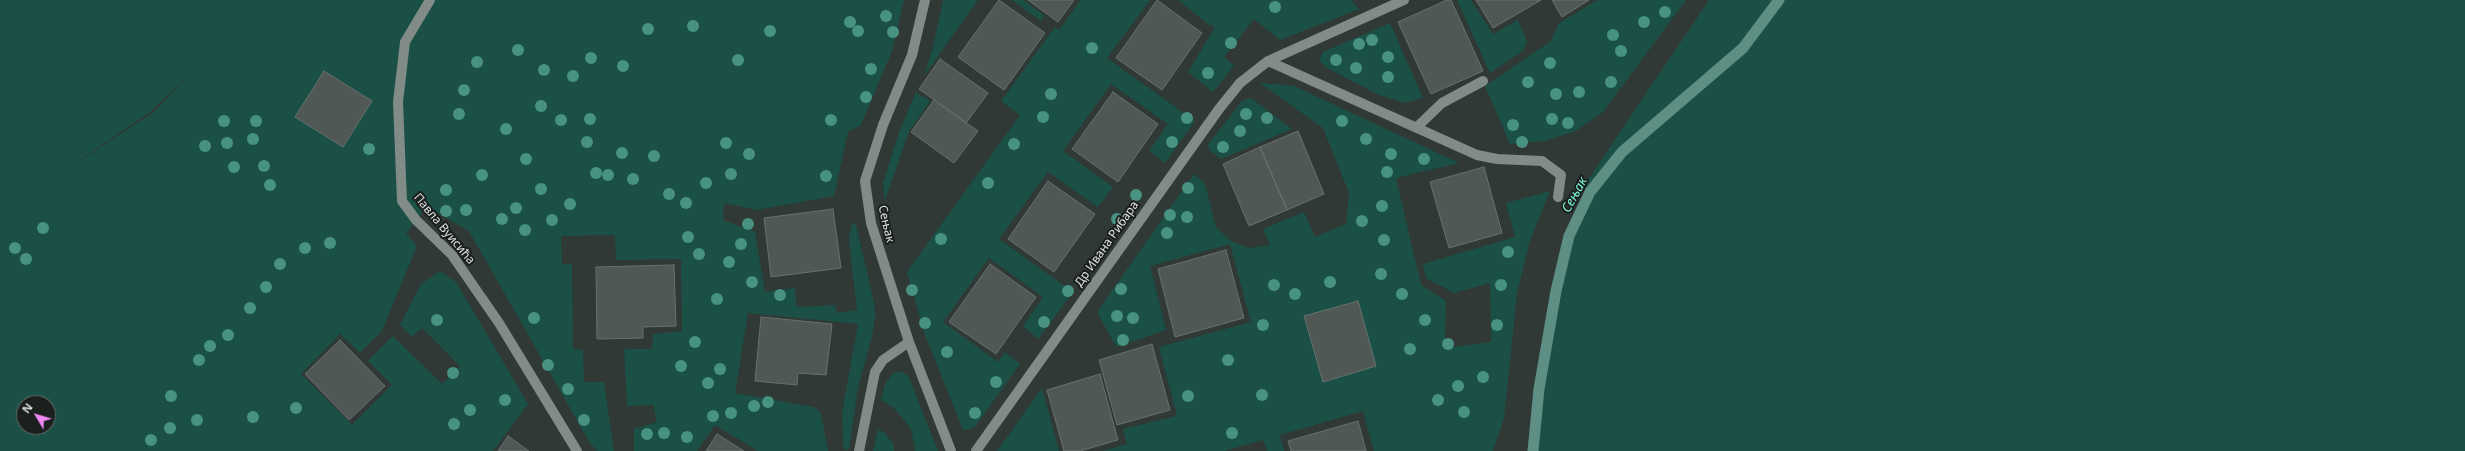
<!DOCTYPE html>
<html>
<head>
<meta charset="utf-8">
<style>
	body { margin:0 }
	#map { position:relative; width:2465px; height:451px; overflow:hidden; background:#303936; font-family:"Noto Sans",sans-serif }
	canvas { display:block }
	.north { position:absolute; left:16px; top:395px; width:40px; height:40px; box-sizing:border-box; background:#1b1f1e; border:1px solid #686d6c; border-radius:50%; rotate:308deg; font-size:11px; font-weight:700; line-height:16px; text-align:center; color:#dce2e0 }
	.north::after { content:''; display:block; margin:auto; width:14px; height:18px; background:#f18af4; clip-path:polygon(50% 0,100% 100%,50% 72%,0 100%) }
</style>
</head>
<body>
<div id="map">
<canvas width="2465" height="451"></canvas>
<div class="north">N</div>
</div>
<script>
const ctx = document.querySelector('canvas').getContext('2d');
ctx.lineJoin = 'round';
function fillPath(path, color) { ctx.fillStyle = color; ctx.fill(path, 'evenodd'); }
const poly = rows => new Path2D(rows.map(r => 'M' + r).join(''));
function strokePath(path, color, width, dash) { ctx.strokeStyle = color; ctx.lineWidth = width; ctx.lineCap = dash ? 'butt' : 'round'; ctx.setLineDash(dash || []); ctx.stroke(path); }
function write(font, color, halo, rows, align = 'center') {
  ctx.font = font + ' "Noto Sans",sans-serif'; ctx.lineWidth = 4; ctx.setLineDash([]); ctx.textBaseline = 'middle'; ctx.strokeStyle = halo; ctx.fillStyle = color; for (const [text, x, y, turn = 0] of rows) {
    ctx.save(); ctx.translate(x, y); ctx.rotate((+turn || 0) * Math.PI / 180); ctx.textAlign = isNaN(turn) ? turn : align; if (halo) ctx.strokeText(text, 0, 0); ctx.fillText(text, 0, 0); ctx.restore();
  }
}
const green = poly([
	[0,0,904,0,892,51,861,125,848,132,834,196,757,210,724,203,723,220,755,232,765,292,795,288,797,307,835,305,837,313,857,310,849,239,852,222,856,225,874,302,875,317,872,336,858,388,849,449,845,450,843,445,842,413,858,324,748,313,735,393,814,407,821,413,828,451,758,451,715,425,697,451,634,451,634,429,657,422,653,405,627,406,624,349,652,349,653,334,682,331,681,259,616,260,615,235,561,236,562,264,572,264,573,349,583,350,584,382,604,382,614,451,598,451,591,445,469,231,427,207,406,233,417,246,382,331,360,353,340,334,301,374,352,425,392,385,368,361,393,336,442,384,460,366,422,328,412,337,400,325,421,284,440,271,456,282,528,404,493,451,0,451],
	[187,78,154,112,60,174,150,112],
	[24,403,48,403,48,427,24,427],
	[943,0,978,0,924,76,933,47],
	[1012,0,1023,0,1044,15,1041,21],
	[1081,0,1150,0,1107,58,1195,121,1165,163,1149,151,1168,124,1111,84,1063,151,1113,187,1098,207,1048,172,999,239,1073,292,1038,339,1023,326,1043,297,989,258,943,322,998,362,1005,352,1020,364,974,428,963,430,925,335,907,272,1020,115,1001,101,1055,27,1059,30],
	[1178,0,1351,0,1359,9,1280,40,1254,19,1224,57,1234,66,1213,92,1188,72,1215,27,1209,25],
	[1457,0,1471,0,1493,34,1518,20,1527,41,1524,50,1490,73],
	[1598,0,1686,0,1603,112,1576,131,1545,141,1510,144,1485,86,1551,41,1559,23],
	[1709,0,2465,0,2465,451,1532,451,1554,320,1587,181],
	[1390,23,1423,98,1405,103,1379,95,1325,67,1319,60,1323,52],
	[1260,83,1294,86,1459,163,1396,178,1421,285,1446,301,1445,348,1491,342,1490,283,1454,293,1426,278,1423,264,1515,237,1506,203,1550,191,1530,240,1517,294,1504,418,1493,451,1374,451,1363,411,1280,435,1284,451,1267,451,1263,440,1224,451,1102,451,1127,444,1123,429,1177,416,1159,347,1251,322,1230,244,1150,266,1166,330,1116,347,1097,312,1194,174,1205,183,1216,227,1231,241,1249,248,1270,245,1263,229,1304,212,1315,237,1346,224,1349,193,1323,128],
	[916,92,930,101,909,131,885,201,883,183,899,132],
	[1251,98,1292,129,1221,159,1210,151,1208,144,1242,101],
	[901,371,909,377,938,451,915,451,911,429,894,408,881,400,885,384,893,373],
	[1042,388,1059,451,997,451],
	[878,429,885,433,894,445,894,451,873,451]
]);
const stream = poly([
	[1533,451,1539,389,1556,291,1569,236,1590,192,1622,152,1743,48,1779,0]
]);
const building = poly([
	[999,0,1045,33,1004,90,958,57,999,0],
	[1028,0,1074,0,1058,22,1028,0],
	[1157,0,1202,33,1162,90,1116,58,1157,0],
	[1447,0,1451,0,1483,71,1431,94,1398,22,1447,0],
	[1476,0,1541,0,1493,28,1476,0],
	[1552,0,1589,0,1562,17,1552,0],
	[940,59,988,93,966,123,919,89,940,59],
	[324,71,372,101,343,147,295,117,324,71],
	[1113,92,1158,124,1118,182,1072,149,1113,92],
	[934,100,978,131,954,163,911,132,934,100],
	[1298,131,1324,194,1287,210,1260,147,1298,131],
	[1260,147,1287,210,1249,226,1223,164,1260,147],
	[1484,167,1502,233,1449,248,1430,182,1484,167],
	[1048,181,1095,214,1054,272,1008,239,1048,181],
	[833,209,841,268,771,277,764,218,833,209],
	[1226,250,1244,318,1175,337,1158,269,1226,250],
	[990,264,1036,297,996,354,949,322,990,264],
	[674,265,676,326,643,327,643,338,597,339,596,267,674,265],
	[1358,301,1376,366,1323,382,1304,316,1358,301],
	[761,317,832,324,826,375,798,373,797,385,755,381,761,317],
	[340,340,385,386,349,420,305,374,340,340],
	[1152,344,1170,410,1117,425,1099,360,1152,344],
	[1100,374,1118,440,1080,451,1064,451,1047,390,1100,374],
	[1358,421,1366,451,1291,451,1288,441,1358,421],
	[717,434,744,451,706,451,717,434],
	[508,436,529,451,498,451,508,436]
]);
const minor = poly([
	[430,0,405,42,398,102,402,201,416,220,452,255,499,323,577,451],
	[925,0,912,55,883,125,865,181,871,223,909,342,951,451],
	[1268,61,1477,155,1497,159,1542,161,1561,175,1558,197],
	[1417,127,1442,103,1483,81],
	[859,451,875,372,883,360,909,342],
	[976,451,1219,109,1240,83,1268,61,1404,0]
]);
const trees = [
	[1275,7],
	[1665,12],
	[886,16],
	[850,22],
	[1644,22],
	[693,26],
	[648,29],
	[770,31],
	[858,31],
	[893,32],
	[1613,35],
	[1372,40],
	[1231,43],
	[1359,44],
	[1092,48],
	[518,50],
	[1621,51],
	[1388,57],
	[591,58],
	[738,60],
	[1336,60],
	[477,62],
	[1550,63],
	[623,66],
	[1356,68],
	[871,69],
	[544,70],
	[1208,73],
	[573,76],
	[1388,77],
	[1528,82],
	[1611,82],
	[464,90],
	[1579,92],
	[1051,94],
	[1556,94],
	[866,97],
	[541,106],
	[459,114],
	[1246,114],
	[1043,117],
	[1187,118],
	[1267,118],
	[590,119],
	[1552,119],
	[561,120],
	[831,120],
	[224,121],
	[256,121],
	[1342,121],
	[1568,123],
	[1513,125],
	[506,129],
	[1240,131],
	[253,139],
	[1366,139],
	[587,142],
	[1172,142],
	[1522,142],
	[227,143],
	[726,143],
	[1014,144],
	[205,146],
	[1223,147],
	[369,149],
	[622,153],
	[749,154],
	[1391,154],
	[654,156],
	[526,159],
	[1424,159],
	[264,166],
	[234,167],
	[1387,172],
	[596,173],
	[731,174],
	[482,175],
	[608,175],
	[826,176],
	[633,179],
	[706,183],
	[988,183],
	[270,185],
	[1188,188],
	[541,189],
	[446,190],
	[669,194],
	[1136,195],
	[686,203],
	[570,204],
	[1382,206],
	[516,208],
	[466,210],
	[446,211],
	[1170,215],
	[1187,217],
	[502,219],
	[1117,219],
	[552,220],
	[1362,221],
	[748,224],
	[43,228],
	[525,230],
	[1167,233],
	[688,237],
	[941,239],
	[1384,240],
	[330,243],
	[741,244],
	[15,248],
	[305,248],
	[1508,252],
	[699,254],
	[26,259],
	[729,262],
	[280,264],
	[1381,274],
	[752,282],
	[1330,282],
	[1274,285],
	[1501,285],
	[266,287],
	[1121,289],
	[912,290],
	[1068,291],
	[1295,294],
	[1402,294],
	[780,295],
	[717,299],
	[250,308],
	[1117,316],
	[534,318],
	[1133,318],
	[437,320],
	[1425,320],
	[1044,322],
	[925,323],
	[1263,325],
	[1497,325],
	[228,335],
	[1123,340],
	[695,342],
	[1448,344],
	[210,346],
	[1410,349],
	[947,352],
	[199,360],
	[1228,360],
	[548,365],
	[681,366],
	[720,369],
	[453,373],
	[1483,377],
	[996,382],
	[708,383],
	[1458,386],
	[568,389],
	[1262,395],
	[171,396],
	[1188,396],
	[505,400],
	[1438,400],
	[768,402],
	[754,406],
	[296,408],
	[470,410],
	[1464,412],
	[731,413],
	[975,413],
	[713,416],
	[253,417],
	[197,420],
	[584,420],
	[454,424],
	[170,428],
	[664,433],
	[1232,433],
	[647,434],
	[687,437],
	[151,440]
];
const streetNames = [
	["Сењак",886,224,77],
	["Павла Вуисића",444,229,50],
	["Др Ивана Рибара",1107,244,-55]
];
const waterNames = [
	["Сењак",1575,195,-61]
];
fillPath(green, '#1a5045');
strokePath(stream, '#5d8f84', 11);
fillPath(building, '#4f5855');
strokePath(building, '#67716e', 1);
strokePath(minor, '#818b88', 10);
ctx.fillStyle = '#479281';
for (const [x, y] of trees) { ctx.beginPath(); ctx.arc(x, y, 6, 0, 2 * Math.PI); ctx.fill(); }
write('12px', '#dce2e0', '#1b1f1e', streetNames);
write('italic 13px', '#7cfbde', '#1b1f1e', waterNames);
</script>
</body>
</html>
